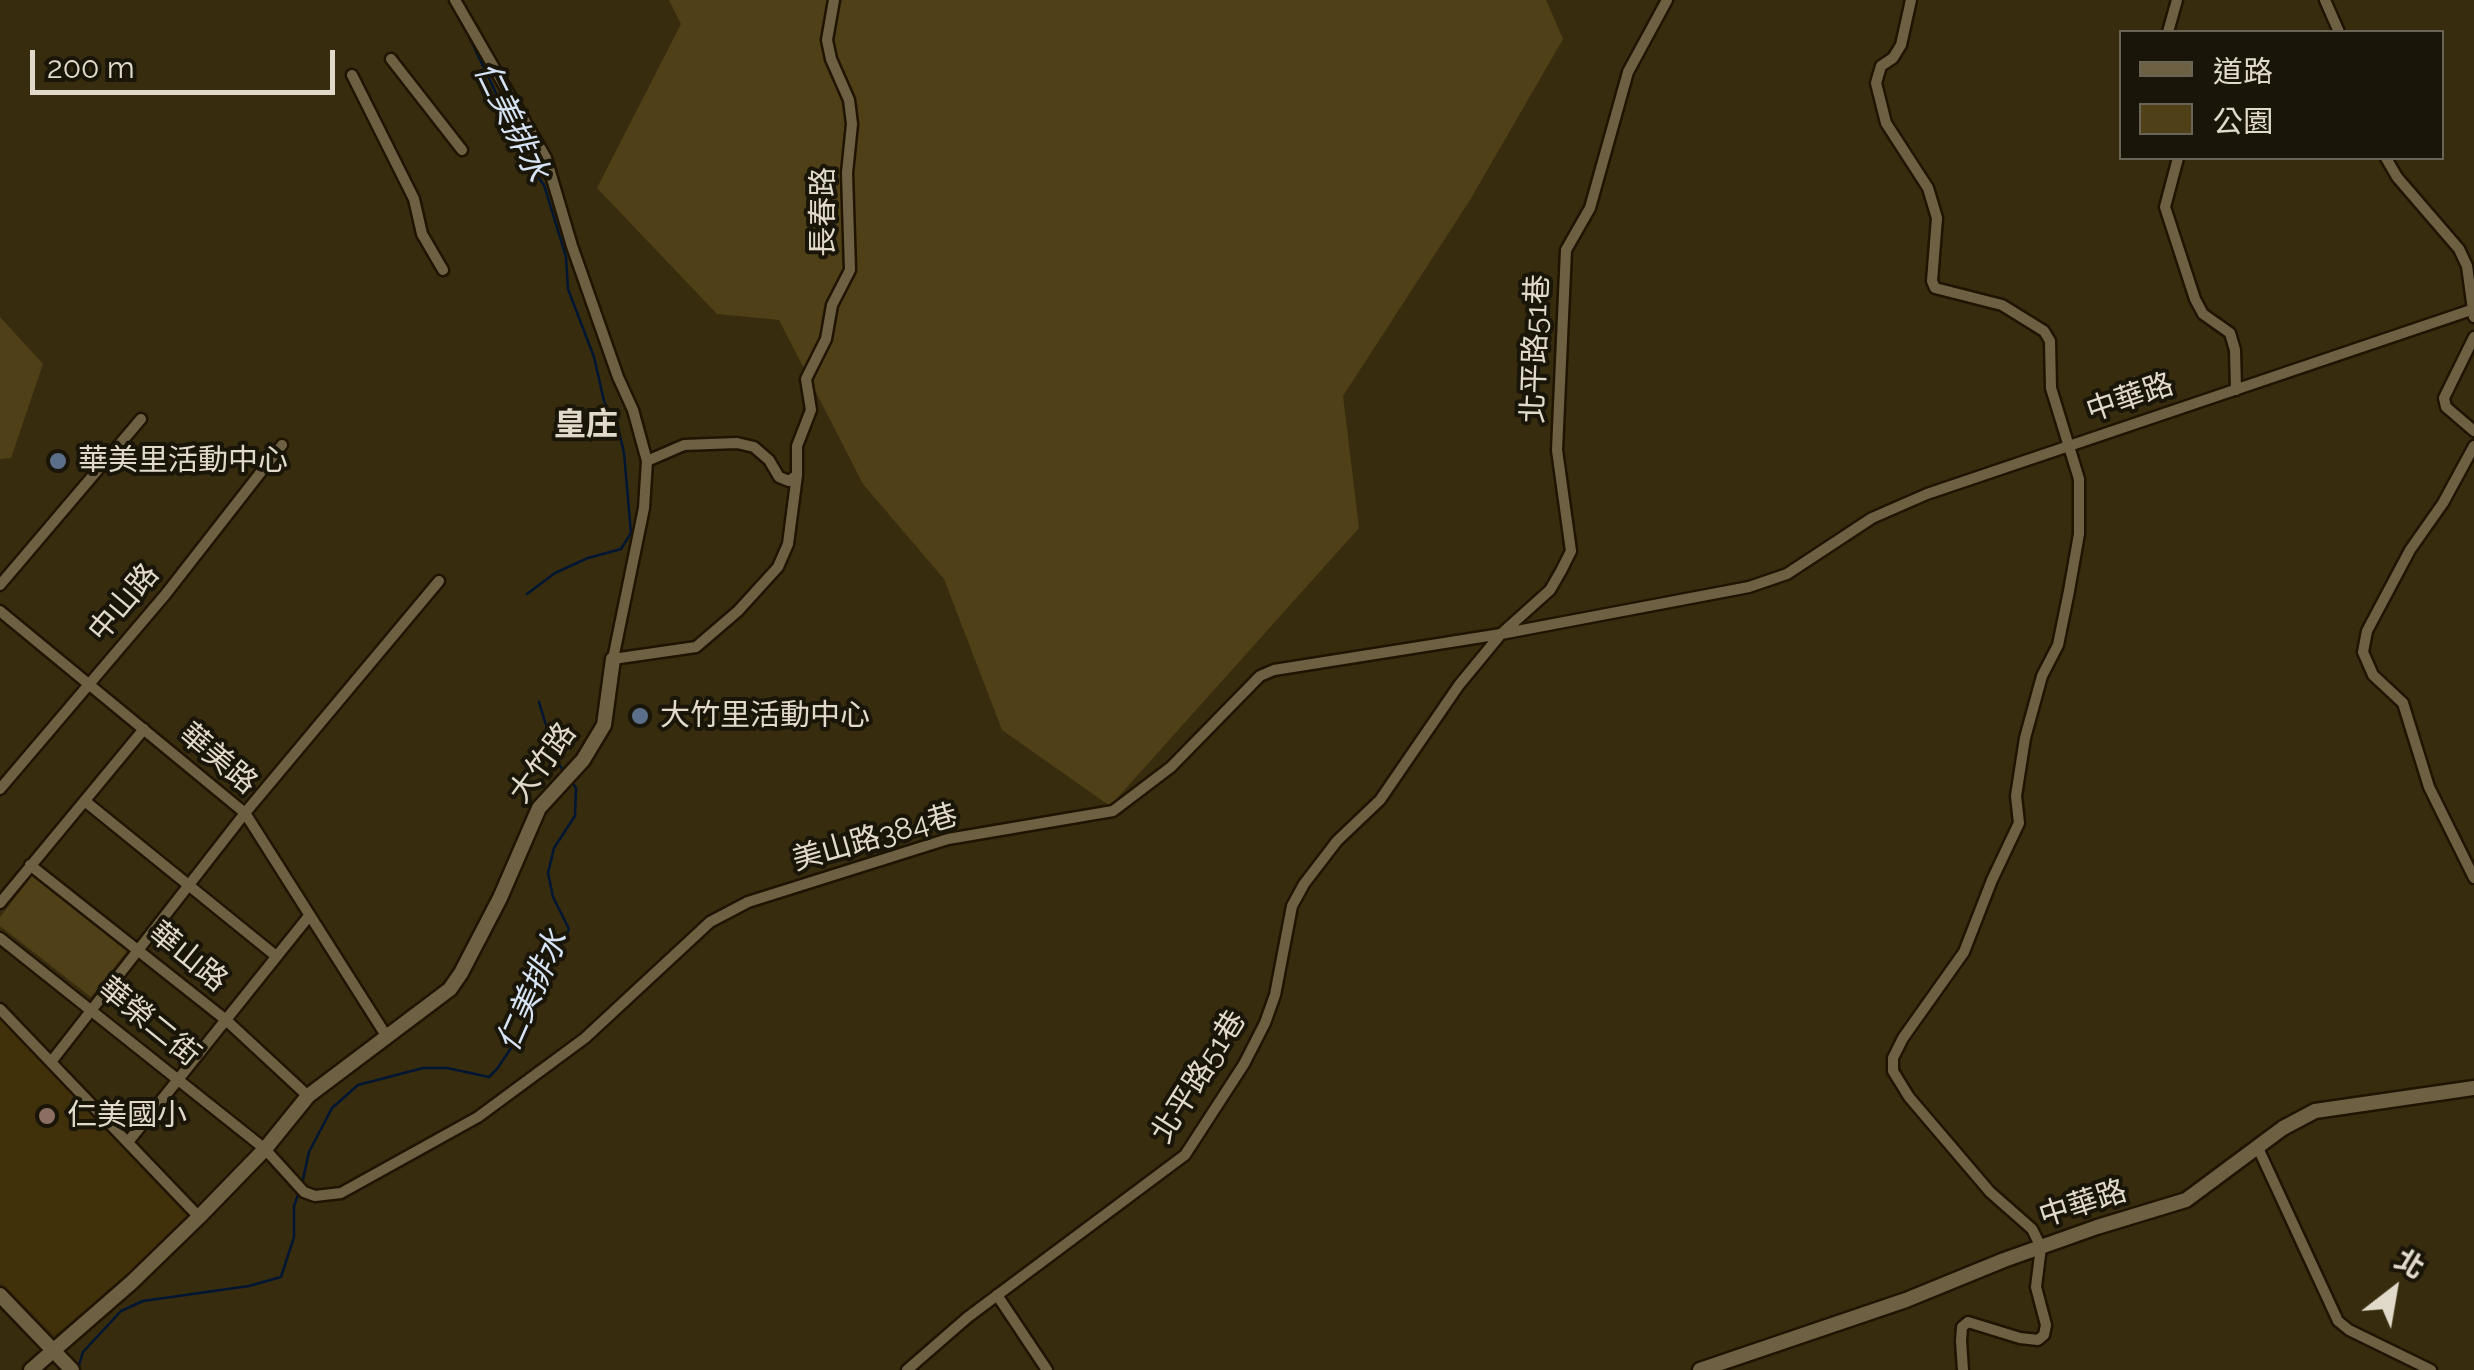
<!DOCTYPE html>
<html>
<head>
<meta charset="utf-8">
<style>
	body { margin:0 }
	#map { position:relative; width:2474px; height:1370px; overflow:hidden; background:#382c0f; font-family:Raleway,"Noto Sans TC",sans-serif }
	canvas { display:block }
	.legend { position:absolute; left:2119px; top:30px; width:325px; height:130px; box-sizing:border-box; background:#1a1509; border:2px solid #6a6456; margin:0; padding:12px 18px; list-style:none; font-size:30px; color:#e1daca }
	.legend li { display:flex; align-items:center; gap:20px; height:50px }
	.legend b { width:50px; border:2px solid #6a6456 }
	.north { position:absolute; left:2344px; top:1240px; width:100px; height:100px; -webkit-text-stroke:8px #1a1509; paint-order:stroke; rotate:31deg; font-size:28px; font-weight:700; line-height:40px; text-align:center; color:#e1daca }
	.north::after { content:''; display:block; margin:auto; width:35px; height:45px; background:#e1daca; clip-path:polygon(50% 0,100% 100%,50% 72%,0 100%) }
	.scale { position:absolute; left:30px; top:50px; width:305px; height:45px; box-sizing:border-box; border:5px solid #e1daca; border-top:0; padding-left:12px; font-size:30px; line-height:35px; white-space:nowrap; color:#e1daca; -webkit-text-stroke:8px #1a1509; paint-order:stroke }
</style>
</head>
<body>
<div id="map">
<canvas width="2474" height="1370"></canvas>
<ul class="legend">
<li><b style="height:12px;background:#6e6143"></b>道路</li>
<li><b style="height:28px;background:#504017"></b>公園</li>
</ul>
<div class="north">北</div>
<div class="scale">200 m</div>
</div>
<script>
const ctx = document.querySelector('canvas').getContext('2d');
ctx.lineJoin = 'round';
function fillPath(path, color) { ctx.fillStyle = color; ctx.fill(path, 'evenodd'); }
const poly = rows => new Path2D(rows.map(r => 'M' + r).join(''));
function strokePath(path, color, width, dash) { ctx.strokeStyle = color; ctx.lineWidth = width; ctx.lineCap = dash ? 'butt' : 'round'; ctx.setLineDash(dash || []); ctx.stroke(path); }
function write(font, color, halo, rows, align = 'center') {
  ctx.font = font + ' Raleway,"Noto Sans TC",sans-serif'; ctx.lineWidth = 8; ctx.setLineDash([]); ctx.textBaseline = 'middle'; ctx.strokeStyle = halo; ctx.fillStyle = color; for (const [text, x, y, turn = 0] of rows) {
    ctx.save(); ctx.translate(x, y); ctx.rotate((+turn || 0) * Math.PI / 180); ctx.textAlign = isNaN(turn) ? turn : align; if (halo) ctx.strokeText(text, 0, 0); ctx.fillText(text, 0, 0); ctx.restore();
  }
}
const built = poly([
	[0,1017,188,1216,125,1279,54,1335,0,1281]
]);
const green = poly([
	[669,0,1546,0,1563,39,1470,200,1343,396,1359,528,1110,806,1002,730,944,579,863,484,779,320,717,314,597,188,681,24],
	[0,317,43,364,11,458,0,459],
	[32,876,128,950,91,997,0,926,0,917]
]);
const stream = poly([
	[465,28,531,167,544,185,566,257,568,289,594,357,604,401,618,427,624,453,631,533,621,549,588,558,555,573,527,594],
	[539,702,557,762,563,770],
	[302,1184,309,1152,332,1108,358,1085,423,1068,447,1068,489,1077,497,1069,518,1038,569,929,553,897,548,873,554,848,575,816,576,788,571,781],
	[79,1365,83,1352,121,1311,143,1301,249,1286,281,1277,294,1237,294,1206,299,1192]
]);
const street = poly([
	[455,0,546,158,572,246,618,377,633,410,647,461,644,508,613,659,696,647,738,611,778,567,788,544,797,475],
	[1911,0,1901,45,1893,58,1881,66,1876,83,1886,123,1928,188,1937,218,1932,281,1935,288,2002,305,2044,331,2050,341,2051,388,2079,479,2079,534,2069,591,2058,645,2042,676,2025,738,2016,796,2019,823,1992,880,1964,952,1903,1038,1893,1058,1893,1071,1909,1097,1990,1192,2032,1229,2041,1247,2036,1287,2046,1325,2044,1335,2038,1340,2020,1338,1968,1322,1962,1327,1961,1341,1963,1370],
	[2325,0,2339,32],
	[2168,32,2177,0],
	[391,59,462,150],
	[352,75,414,199,422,234,443,270],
	[2178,158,2165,207,2195,299,2203,314,2230,333,2235,350,2236,390],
	[2386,158,2397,177,2459,249,2467,266,2474,317],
	[2474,337,2444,398,2446,407,2474,431],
	[2474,446,2443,503,2410,550,2367,631,2363,652,2373,675,2403,703,2429,787,2474,878],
	[647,461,684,445,737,443,754,447,769,460,779,477,789,481,797,475,797,446,811,410,806,379,826,339,832,305,850,270,847,173,852,124,849,100,831,59,827,40,834,0],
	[0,585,141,419],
	[0,611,245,813,387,1037],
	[0,789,165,595,282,445],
	[86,802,276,956],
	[30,865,226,1020,308,1096],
	[0,903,144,729],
	[0,938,265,1149,304,1192,315,1196,341,1193,478,1117,585,1038,710,922,748,902,948,839,1113,811,1171,767,1260,676,1274,670,1501,634,1749,587,1787,574,1872,518,1927,494,2474,309],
	[0,1009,199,1217],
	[51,1062,245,813,439,581],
	[128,1142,309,916],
	[2258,1148,2338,1321,2349,1330,2431,1370],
	[997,1295,1047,1370],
	[907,1370,968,1317,1185,1155,1244,1064,1265,1023,1275,995,1292,906,1304,884,1337,841,1380,800,1459,685,1501,634,1550,590,1561,571,1571,551,1557,450,1566,250,1590,208,1628,72,1667,0]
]);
const secondary = poly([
	[0,1295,72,1370],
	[31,1370,132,1282,199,1217,265,1149,308,1096,450,989,461,973,500,898,539,808,583,760,604,725,613,659],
	[1700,1370,1906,1300,2004,1260,2097,1227,2186,1200,2283,1128,2315,1111,2474,1088]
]);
const markers = [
	[58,461,10,"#5c6f8a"],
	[640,716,10,"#5c6f8a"],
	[47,1116,10,"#8d6e63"]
];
const streetNames = [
	["長春路",824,212,-90],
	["北平路51巷",1536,349,-88],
	["中華路",2130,398,-19],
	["中山路",124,603,-50],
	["華美路",218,759,40],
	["大竹路",543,763,-54],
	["美山路384巷",875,838,-16],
	["華山路",188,957,39],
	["華榮二街",149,1022,39],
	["北平路51巷",1199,1077,-58],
	["中華路",2083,1204,-18]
];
const poiNames = [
	["華美里活動中心",78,461],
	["大竹里活動中心",660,716],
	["仁美國小",67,1116]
];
const waterNames = [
	["仁美排水",511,122,64],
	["仁美排水",533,991,-66]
];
const neighbourhoodNames = [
	["皇庄",586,425]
];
fillPath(built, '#40310b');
fillPath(green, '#504017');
strokePath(stream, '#001632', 2.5);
strokePath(street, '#1f1400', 15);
strokePath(secondary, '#1f1400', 19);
strokePath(street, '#6e6143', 10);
strokePath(secondary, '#6e6143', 14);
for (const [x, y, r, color] of markers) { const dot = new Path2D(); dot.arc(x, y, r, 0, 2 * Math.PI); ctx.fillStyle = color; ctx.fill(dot); strokePath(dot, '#1a1509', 4); }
write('30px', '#e1daca', '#1a1509', streetNames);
write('30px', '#e1daca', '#1a1509', poiNames, 'left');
write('italic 32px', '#d5e3f4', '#1a1509', waterNames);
write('bold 32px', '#e1daca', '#1a1509', neighbourhoodNames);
</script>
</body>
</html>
